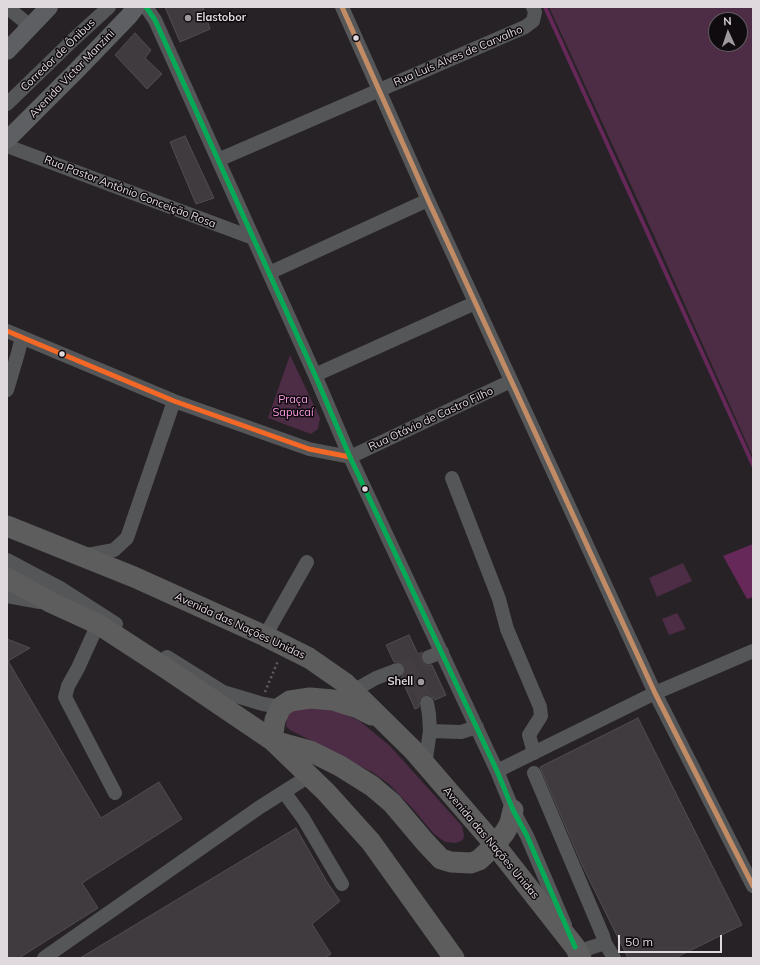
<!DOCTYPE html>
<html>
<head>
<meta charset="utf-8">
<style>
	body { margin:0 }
	#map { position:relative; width:760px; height:965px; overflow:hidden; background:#272226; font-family:Mulish,sans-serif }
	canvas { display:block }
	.frame { position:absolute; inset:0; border:8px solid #dfd8dd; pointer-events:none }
	.north { position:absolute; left:708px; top:12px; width:40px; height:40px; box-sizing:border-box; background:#0f0b0e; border:1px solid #625d61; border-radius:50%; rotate:357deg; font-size:11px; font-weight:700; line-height:16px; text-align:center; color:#dfd8dd }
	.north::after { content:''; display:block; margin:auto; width:14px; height:18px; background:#9f989d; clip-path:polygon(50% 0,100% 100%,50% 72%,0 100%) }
	.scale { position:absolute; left:618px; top:935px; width:104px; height:18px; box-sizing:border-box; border:2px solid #dfd8dd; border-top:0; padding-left:5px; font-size:12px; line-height:14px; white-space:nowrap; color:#dfd8dd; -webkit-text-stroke:3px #0f0b0e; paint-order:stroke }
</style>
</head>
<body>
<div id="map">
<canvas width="760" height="965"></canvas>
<div class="frame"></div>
<div class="north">N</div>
<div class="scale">50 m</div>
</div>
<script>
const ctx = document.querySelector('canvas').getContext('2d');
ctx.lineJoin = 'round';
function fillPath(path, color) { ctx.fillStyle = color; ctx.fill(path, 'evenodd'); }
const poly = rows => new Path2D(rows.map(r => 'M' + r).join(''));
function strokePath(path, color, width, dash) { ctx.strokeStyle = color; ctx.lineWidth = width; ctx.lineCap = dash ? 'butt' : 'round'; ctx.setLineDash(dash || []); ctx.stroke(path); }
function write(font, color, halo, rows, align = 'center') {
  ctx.font = font + ' Mulish,sans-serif'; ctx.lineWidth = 3; ctx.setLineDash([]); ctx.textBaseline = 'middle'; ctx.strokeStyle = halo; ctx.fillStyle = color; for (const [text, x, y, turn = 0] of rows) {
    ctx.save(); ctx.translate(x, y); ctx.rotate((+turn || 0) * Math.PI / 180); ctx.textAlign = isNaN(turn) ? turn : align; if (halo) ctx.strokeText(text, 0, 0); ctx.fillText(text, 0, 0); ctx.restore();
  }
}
const green = poly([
	[549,7,753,7,753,457,647,220],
	[716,20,740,20,740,44,716,44],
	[290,355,320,418,318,429,311,434,268,418],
	[683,563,692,581,657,597,649,578],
	[677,613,686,629,669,635,662,619],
	[315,706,342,713,361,722,390,746,462,826,464,835,463,840,456,843,445,842,434,834,414,810,389,784,372,772,290,730,286,726,287,717,291,711]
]);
const water = poly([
	[753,544,753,597,747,599,723,556]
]);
const stream = poly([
	[545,7,753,465]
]);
const building = poly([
	[165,7,203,7,210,29,180,42,165,7],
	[135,33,151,50,145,58,162,74,147,89,115,55,135,33],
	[185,136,214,198,196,204,170,142,185,136],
	[409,635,418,654,422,652,421,660,423,663,427,665,432,665,446,695,435,700,430,695,425,695,419,700,419,707,415,709,401,678,405,672,405,667,399,662,394,662,386,645,409,635],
	[7,639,30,648,8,661,101,818,159,782,182,819,82,883,98,908,19,958,7,958,7,639],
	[638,718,742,925,675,958,628,958,583,867,540,767,638,718],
	[296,828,327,882,340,901,312,924,331,954,325,958,80,958,296,828]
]);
const minorTunnel = poly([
	[407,667,417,682,427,703],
	[400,669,429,657]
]);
const path = poly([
	[265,692,278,661]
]);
const minor = poly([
	[7,7,30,26],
	[146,7,155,20,315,375,350,457,497,771,513,810,527,836,565,925],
	[342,7,428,200,655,693,753,886],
	[7,104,74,39,109,7],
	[7,146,253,238],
	[218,160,525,27,533,21,535,12,533,7],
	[269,273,428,200],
	[7,331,174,401,309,449,350,457],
	[315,375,475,303],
	[7,390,18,353,22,337],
	[350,457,511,381],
	[452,478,499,599,507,629,540,707,541,716,529,735,534,753],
	[82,556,114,550,127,538,174,401],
	[7,560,60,588,116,624],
	[7,596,40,602],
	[98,624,78,668,68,686,65,697,115,793],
	[265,636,307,562],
	[167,657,223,692,263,704,281,707],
	[429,657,442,652],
	[353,691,376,678,397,670],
	[430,731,461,732,477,727],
	[425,765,430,731,429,714,427,703],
	[497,771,655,693,753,651],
	[534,773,603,936,605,943,577,952],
	[284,792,303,818,342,884],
	[605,943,614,958],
	[44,958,260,807,309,776]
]);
const major = poly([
	[7,51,49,7],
	[7,140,77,70,129,16,136,7]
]);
const highway = poly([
	[7,526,134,577,265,636,309,658,345,683,413,750,495,845,575,947,581,958],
	[7,578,52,603,98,624,167,669,272,740,326,792,371,842,454,958],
	[272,740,275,720,281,707,290,701,310,698,333,700,358,708,372,715],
	[274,741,310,751,340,766,372,786,392,803,425,842,441,859,451,862,471,863,479,860,495,845,505,832,510,823,513,810]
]);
const bus1 = poly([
	[7,331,174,401,309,449,350,457]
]);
const bus2 = poly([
	[146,7,155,20,315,375,350,457,497,771,513,810,527,836,575,947]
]);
const bus3 = poly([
	[342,7,428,200,655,693,753,886]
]);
const markers = [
	[188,18,4,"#9f989d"],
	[356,38,3.5,"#dfd8dd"],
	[62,354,3.5,"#dfd8dd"],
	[365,489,3.5,"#dfd8dd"],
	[421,682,4,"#9f989d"]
];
const poiNames = [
	["Elastobor",196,18],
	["Shell",413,682,"right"]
];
const streetNames = [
	["Corredor de Ônibus",58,55,-44],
	["Rua Luís Alves de Carvalho",458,56,-23],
	["Avenida Víctor Manzini",72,74,-46],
	["Rua Pastor Antônio Conceição Rosa",130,192,21],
	["Rua Otávio de Castro Filho",431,419,-25],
	["Avenida das Nações Unidas",240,626,25],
	["Avenida das Nações Unidas",491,843,50]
];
const parkNames = [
	["Praça",293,400],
	["Sapucaí",293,413]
];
fillPath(green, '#4d2c45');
fillPath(water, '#662858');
strokePath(stream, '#662858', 4);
fillPath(building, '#403b3e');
strokePath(building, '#514d50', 1);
strokePath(minorTunnel, '#433d41', 14, [14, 7]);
strokePath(path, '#5e5e5f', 2.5, [2, 3]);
strokePath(minor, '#555657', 14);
strokePath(major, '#5e5f62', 18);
strokePath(highway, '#5d5d5d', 21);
strokePath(bus1, '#f36827', 5);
strokePath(bus2, '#06aa56', 5);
strokePath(bus3, '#c18c65', 5);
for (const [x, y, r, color] of markers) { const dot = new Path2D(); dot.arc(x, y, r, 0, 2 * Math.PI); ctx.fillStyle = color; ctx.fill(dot); strokePath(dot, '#0f0b0e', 1.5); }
write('bold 11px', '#dfd8dd', '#0f0b0e', poiNames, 'left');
write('11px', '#dfd8dd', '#0f0b0e', streetNames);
write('11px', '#fa99e2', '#0f0b0e', parkNames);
</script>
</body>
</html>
